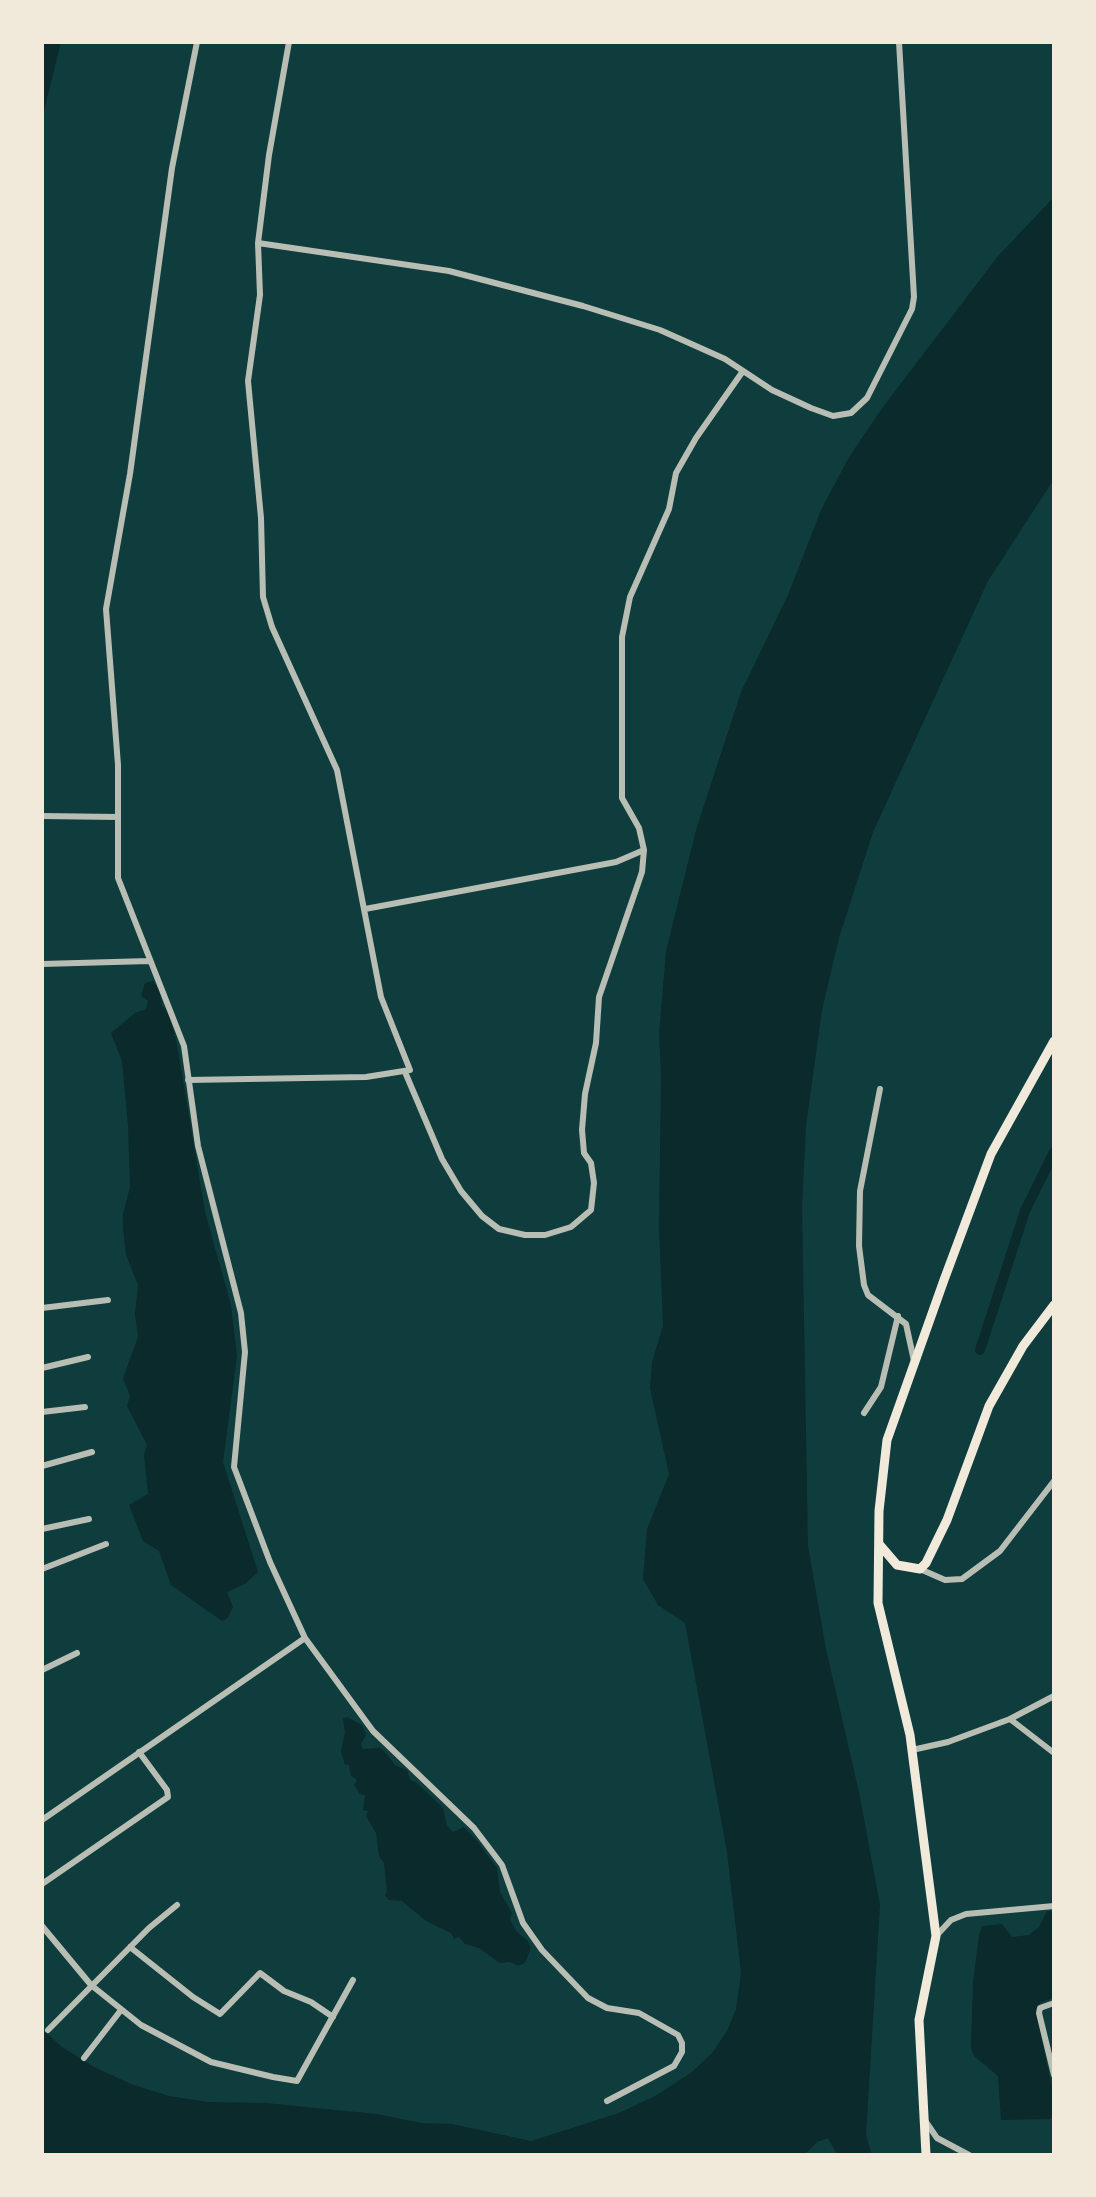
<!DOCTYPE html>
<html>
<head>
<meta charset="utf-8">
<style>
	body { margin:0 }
	#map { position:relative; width:1096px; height:2197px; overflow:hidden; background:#0f3d3e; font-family:Lato,sans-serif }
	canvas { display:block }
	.frame { position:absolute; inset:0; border:44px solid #f1e9da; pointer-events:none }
</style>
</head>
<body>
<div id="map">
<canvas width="1096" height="2197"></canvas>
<div class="frame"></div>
</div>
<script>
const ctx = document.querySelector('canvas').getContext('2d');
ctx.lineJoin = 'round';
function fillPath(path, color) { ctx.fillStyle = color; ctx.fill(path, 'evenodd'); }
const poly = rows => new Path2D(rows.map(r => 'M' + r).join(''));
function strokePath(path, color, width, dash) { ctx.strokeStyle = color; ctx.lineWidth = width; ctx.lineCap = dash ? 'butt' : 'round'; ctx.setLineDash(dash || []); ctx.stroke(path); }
const water = poly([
	[42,42,61,42,42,119],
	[1054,197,1054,479,988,581,873,832,839,938,822,1010,806,1126,802,1206,808,1546,826,1649,859,1792,880,1905,866,2135,872,2155,837,2155,828,2138,817,2142,804,2155,42,2155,42,2029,62,2047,94,2067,131,2084,169,2096,208,2102,266,2103,377,2114,421,2123,452,2124,531,2141,619,2113,657,2095,692,2072,712,2053,727,2031,736,2009,741,1973,727,1852,685,1623,658,1605,643,1579,647,1529,669,1474,650,1388,652,1362,663,1326,659,1227,661,1076,659,1034,666,951,696,830,741,692,788,595,821,510,849,457,883,407,998,256],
	[153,981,160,991,162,1006,169,1012,177,1044,205,1212,231,1305,237,1356,223,1462,258,1572,245,1584,227,1592,233,1607,228,1618,222,1621,171,1585,159,1551,143,1541,129,1505,148,1494,144,1455,147,1445,127,1406,130,1396,123,1378,138,1337,135,1314,138,1285,126,1255,123,1228,123,1214,130,1187,128,1126,122,1061,111,1033,135,1013,146,1009,148,1001,141,996,145,983],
	[347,1717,362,1725,366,1735,361,1744,363,1749,380,1748,385,1752,395,1765,407,1770,410,1780,416,1782,443,1808,447,1826,453,1832,464,1827,477,1841,497,1868,500,1892,512,1913,510,1919,516,1931,527,1940,531,1948,525,1963,518,1966,510,1962,500,1963,479,1948,465,1944,459,1937,454,1939,451,1933,426,1921,402,1901,389,1900,385,1895,387,1892,384,1863,379,1856,376,1833,366,1816,368,1811,363,1810,365,1795,360,1794,354,1785,357,1780,351,1776,349,1765,345,1765,341,1751,345,1732,343,1719],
	[1047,1911,1054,1911,1054,1997,1040,2003,1036,2012,1054,2097,1054,2115,1050,2119,1001,2120,998,2076,974,2056,971,2049,973,1982,979,1935,982,1926,1002,1924,1012,1937,1029,1935,1039,1927]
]);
const canal = poly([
	[980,1350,1025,1211,1054,1152]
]);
const minor = poly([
	[197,42,172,168,130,474,106,609,118,765,118,878,184,1046,198,1146,241,1313,245,1352,234,1467,270,1562,305,1638,373,1731,474,1828,502,1865,523,1923,542,1950,588,1998,607,2008,639,2013,678,2035,682,2043,682,2052,674,2066,607,2101],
	[258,243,449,271,583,306,660,330,725,359,772,390,811,408,833,416,851,413,867,398,912,309,914,297,899,42],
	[42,816,118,817],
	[365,909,616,862,644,850],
	[42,964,149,961],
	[405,1072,442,1159,461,1191,482,1216,499,1229,525,1235,545,1235,571,1227,591,1210,594,1183,591,1163,584,1153,582,1130,585,1094,596,1043,599,997,642,872,644,850,639,828,622,798,622,637,630,597,669,509,676,473,696,438,743,371],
	[188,1080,366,1077,410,1070,381,997,337,770,272,627,263,597,261,518,248,381,260,295,258,243,269,155,289,42],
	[880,1089,860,1191,859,1246,864,1285,868,1295,906,1324,914,1361],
	[42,1308,108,1300],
	[42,1368,88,1357],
	[42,1412,85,1407],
	[864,1413,881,1387,898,1316],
	[42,1466,92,1452],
	[42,1529,89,1519],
	[42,1569,106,1544],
	[920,1569,945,1580,962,1579,1000,1551,1054,1481],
	[42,1670,77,1653],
	[1010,1719,1054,1753],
	[912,1750,948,1742,1010,1719,1054,1696],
	[42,1820,305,1638],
	[42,1884,168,1797,167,1790,139,1752],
	[42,1926,91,1985,141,2025,211,2062,273,2077,297,2081,353,1980],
	[936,1936,951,1920,966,1914,1054,1906],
	[130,1947,193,1997,220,2014,260,1973,284,1991,311,2002,333,2017],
	[1054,2003,1040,2008,1039,2013,1054,2075],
	[48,2030,149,1928,177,1905],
	[84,2058,121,2010],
	[926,2122,937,2138,969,2155]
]);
const secondary = poly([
	[879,1544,897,1565,920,1569,926,1563,947,1520,989,1406,1023,1346,1054,1305],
	[926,2155,919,2020,936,1936,910,1735,878,1603,879,1511,887,1440,944,1280,991,1154,1054,1041]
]);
fillPath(water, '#0a2a2b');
strokePath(canal, '#0a2a2b', 10);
strokePath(minor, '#b8beb3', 6);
strokePath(secondary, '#f1e9da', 9);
</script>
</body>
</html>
